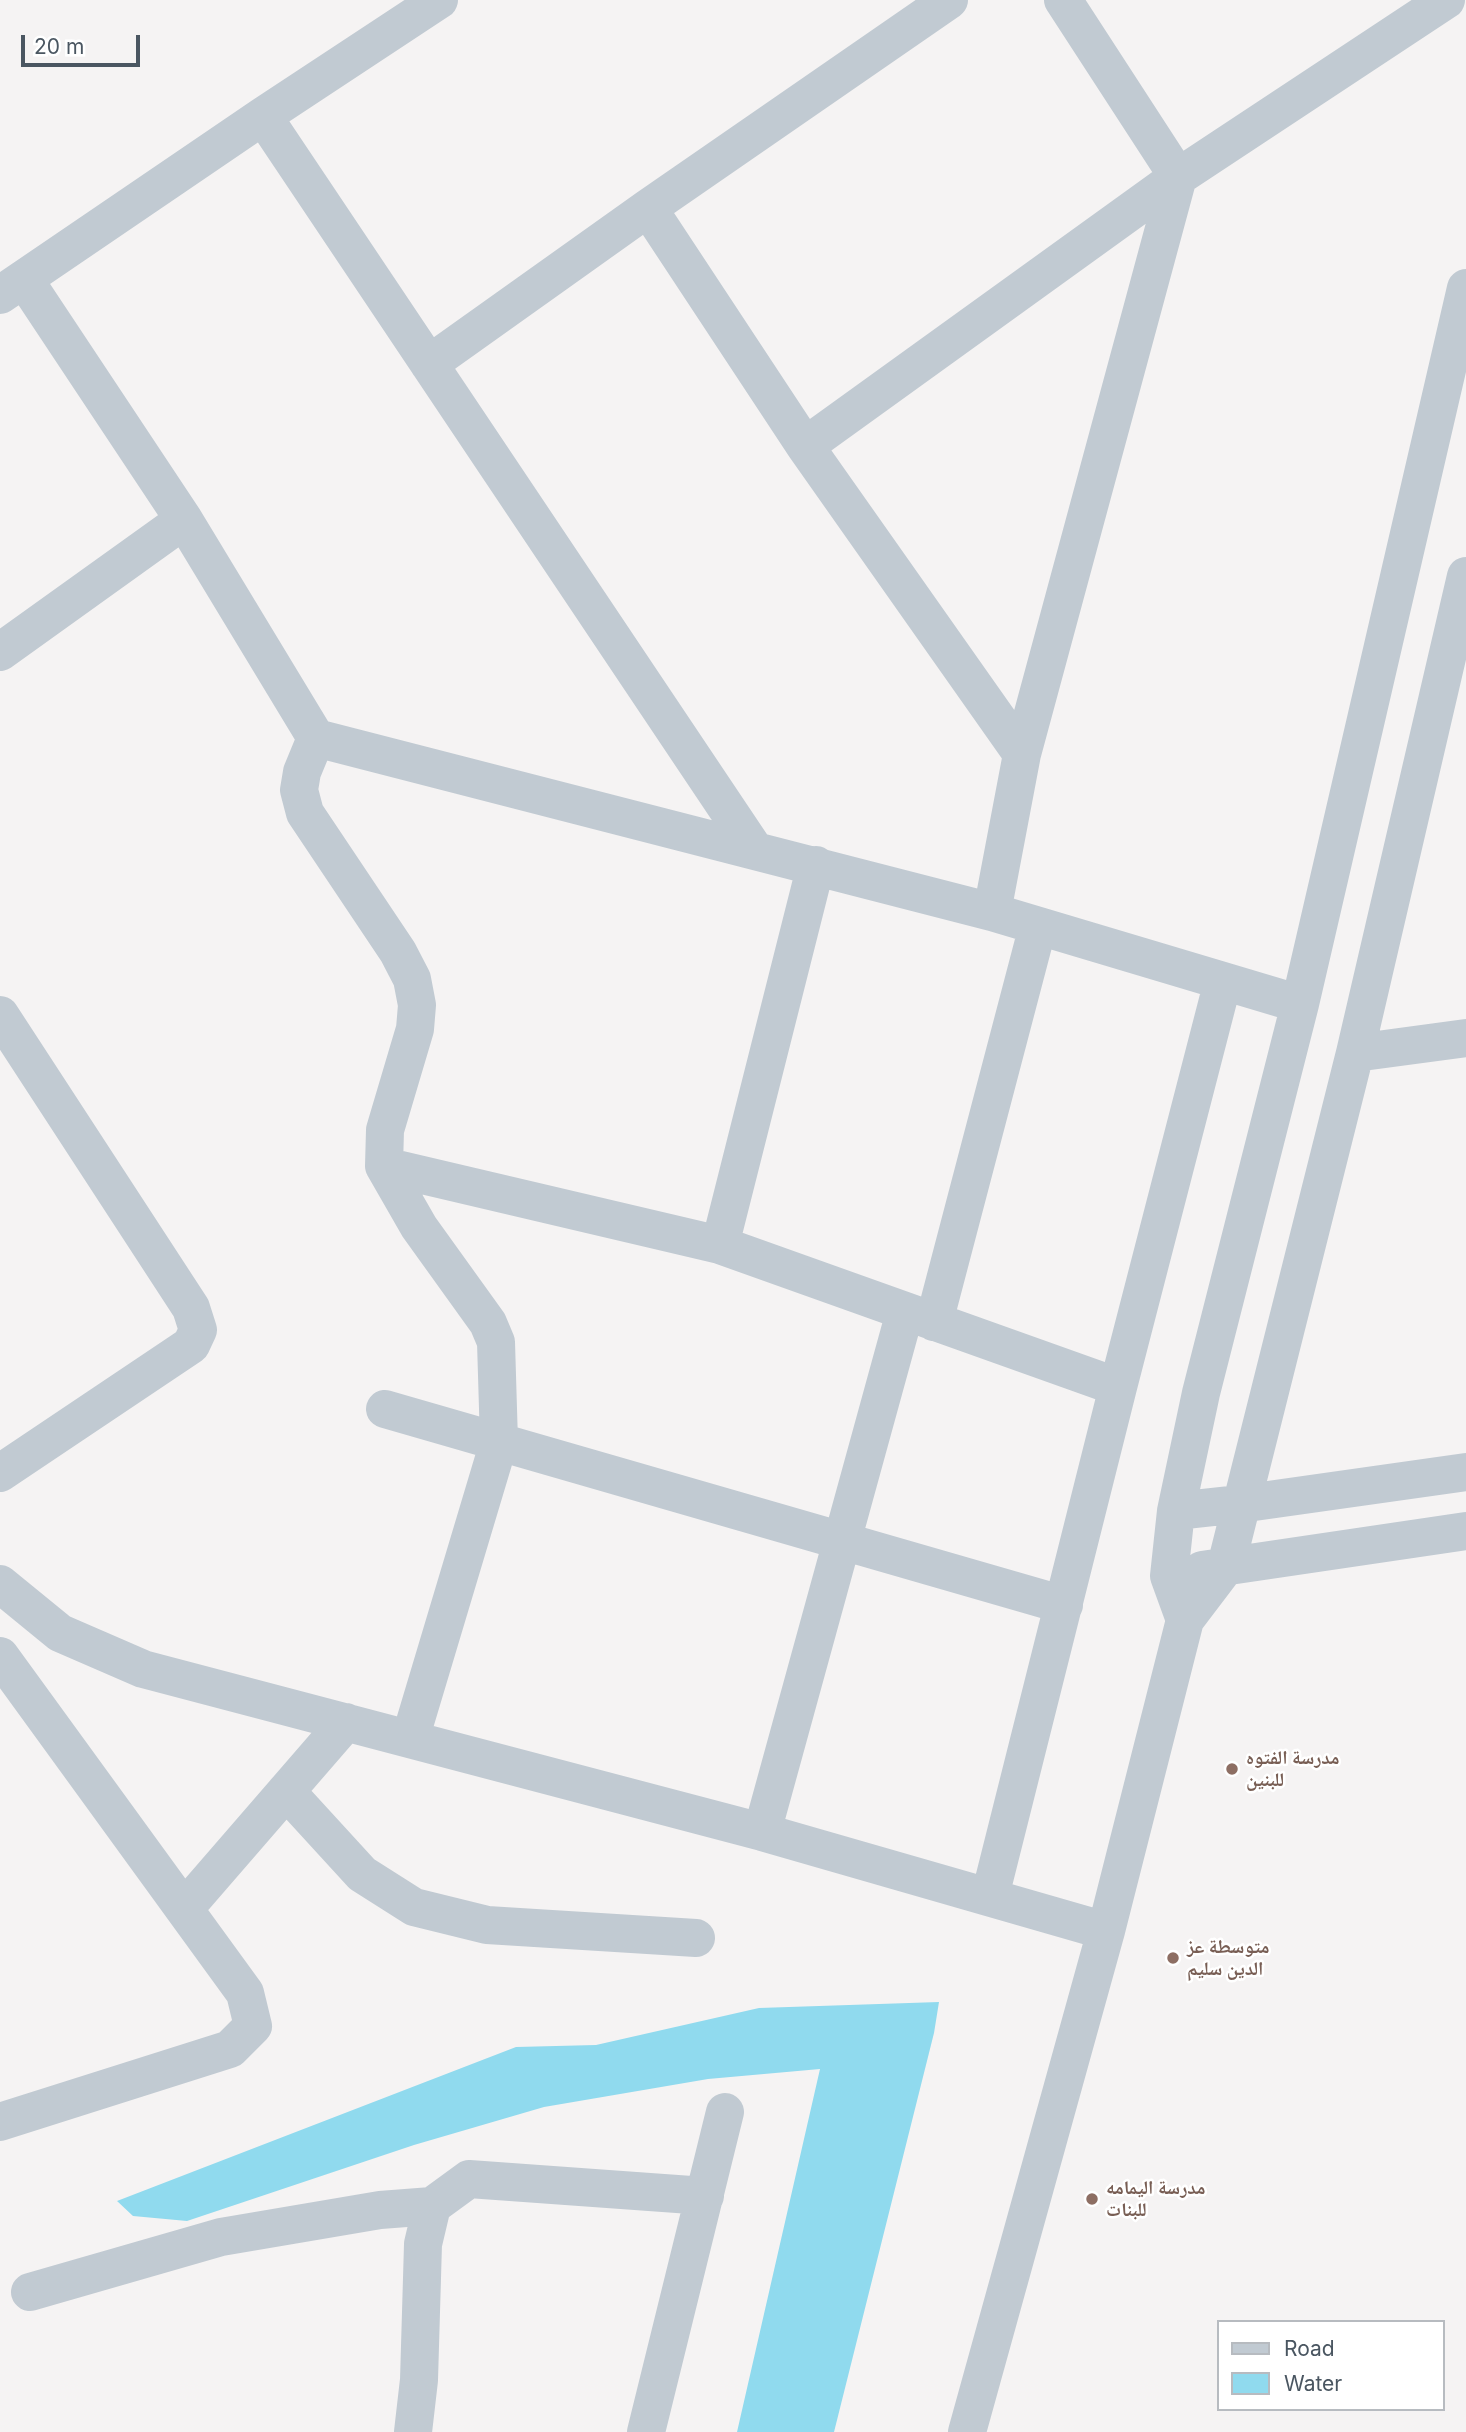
<!DOCTYPE html>
<html>
<head>
<meta charset="utf-8">
<style>
	body { margin:0 }
	#map { position:relative; width:1466px; height:2432px; overflow:hidden; background:#f5f3f3; font-family:Inter,sans-serif }
	canvas { display:block }
	.legend { position:absolute; left:1217px; top:2320px; width:228px; height:91px; box-sizing:border-box; background:#fff; border:2px solid #b7bbc0; margin:0; padding:9px 12px; list-style:none; font-size:21px; color:#4a5661 }
	.legend li { display:flex; align-items:center; gap:14px; height:35px }
	.legend b { width:35px; border:2px solid #b7bbc0 }
	.scale { position:absolute; left:21px; top:35px; width:119px; height:32px; box-sizing:border-box; border:4px solid #4a5661; border-top:0; padding-left:9px; font-size:21px; line-height:24px; white-space:nowrap; color:#4a5661; -webkit-text-stroke:5px #fff; paint-order:stroke }
</style>
</head>
<body>
<div id="map">
<canvas width="1466" height="2432"></canvas>
<ul class="legend">
<li><b style="height:9px;background:#c1cad2"></b>Road</li>
<li><b style="height:19px;background:#90daee"></b>Water</li>
</ul>
<div class="scale">20 m</div>
</div>
<script>
const ctx = document.querySelector('canvas').getContext('2d');
ctx.lineJoin = 'round';
function fillPath(path, color) { ctx.fillStyle = color; ctx.fill(path, 'evenodd'); }
const poly = rows => new Path2D(rows.map(r => 'M' + r).join(''));
function strokePath(path, color, width, dash) { ctx.strokeStyle = color; ctx.lineWidth = width; ctx.lineCap = dash ? 'butt' : 'round'; ctx.setLineDash(dash || []); ctx.stroke(path); }
function write(font, color, halo, rows, align = 'center') {
  ctx.font = font + ' Inter,"Noto Naskh Arabic",sans-serif'; ctx.lineWidth = 5; ctx.setLineDash([]); ctx.textBaseline = 'middle'; ctx.strokeStyle = halo; ctx.fillStyle = color; for (const [text, x, y, turn = 0] of rows) {
    ctx.save(); ctx.translate(x, y); ctx.rotate((+turn || 0) * Math.PI / 180); ctx.textAlign = isNaN(turn) ? turn : align; if (halo) ctx.strokeText(text, 0, 0); ctx.fillText(text, 0, 0); ctx.restore();
  }
}
const water = poly([
	[939,2002,934,2033,834,2432,737,2432,820,2069,708,2079,544,2107,414,2145,187,2221,133,2216,117,2201,516,2047,596,2045,759,2008]
]);
const minor = poly([
	[263,116,754,849],
	[648,208,805,446,1022,754],
	[24,279,184,520,316,738,992,912,1300,1004],
	[0,295,263,116,439,0],
	[429,364,648,208,949,0],
	[805,446,1178,177,1446,0],
	[0,652,184,520],
	[316,738,302,772,299,790,305,813,398,952,412,979,417,1005,415,1029,385,1130,384,1166,419,1227,488,1323,496,1342,499,1442,410,1739],
	[992,912,1022,754,1178,177,1063,0],
	[0,1015,191,1308,198,1330,191,1345,0,1473],
	[1355,1053,1466,1038],
	[384,1166,720,1245,1118,1387],
	[720,1245,816,865],
	[934,1322,1038,926],
	[385,1409,1064,1605],
	[1176,1511,1240,1504,1466,1472],
	[1202,1570,1466,1531],
	[0,1584,60,1633,143,1669,762,1832,1106,1931],
	[1185,1620,1169,1576,1176,1511,1201,1393,1300,1004,1466,288],
	[0,1656,245,1993,253,2026,230,2049,0,2122],
	[286,1791,362,1874,414,1907,487,1925,696,1938],
	[762,1832,905,1312],
	[990,1896,1118,1387,1223,981],
	[184,1909,346,1722],
	[30,2292,221,2237,380,2210,432,2206],
	[413,2432,419,2380,423,2244,432,2206,469,2179,705,2196],
	[646,2432,725,2112],
	[967,2432,1106,1931,1185,1620,1226,1566,1355,1053,1466,576]
]);
const markers = [
	[1232,1769,7,"#8d6e63"],
	[1173,1958,7,"#8d6e63"],
	[1092,2199,7,"#8d6e63"]
];
const educationNames = [
	["مدرسة الفتوه",1246,1758],
	["للبنين",1246,1780],
	["متوسطة عز",1187,1947],
	["الدين سليم",1187,1969],
	["مدرسة اليمامه",1106,2188],
	["للبنات",1106,2210]
];
fillPath(water, '#90daee');
strokePath(minor, '#c1cad2', 38);
for (const [x, y, r, color] of markers) { const dot = new Path2D(); dot.arc(x, y, r, 0, 2 * Math.PI); ctx.fillStyle = color; ctx.fill(dot); strokePath(dot, '#fff', 2.5); }
write('bold 19px', '#785e54', '#fff', educationNames, 'left');
</script>
</body>
</html>
